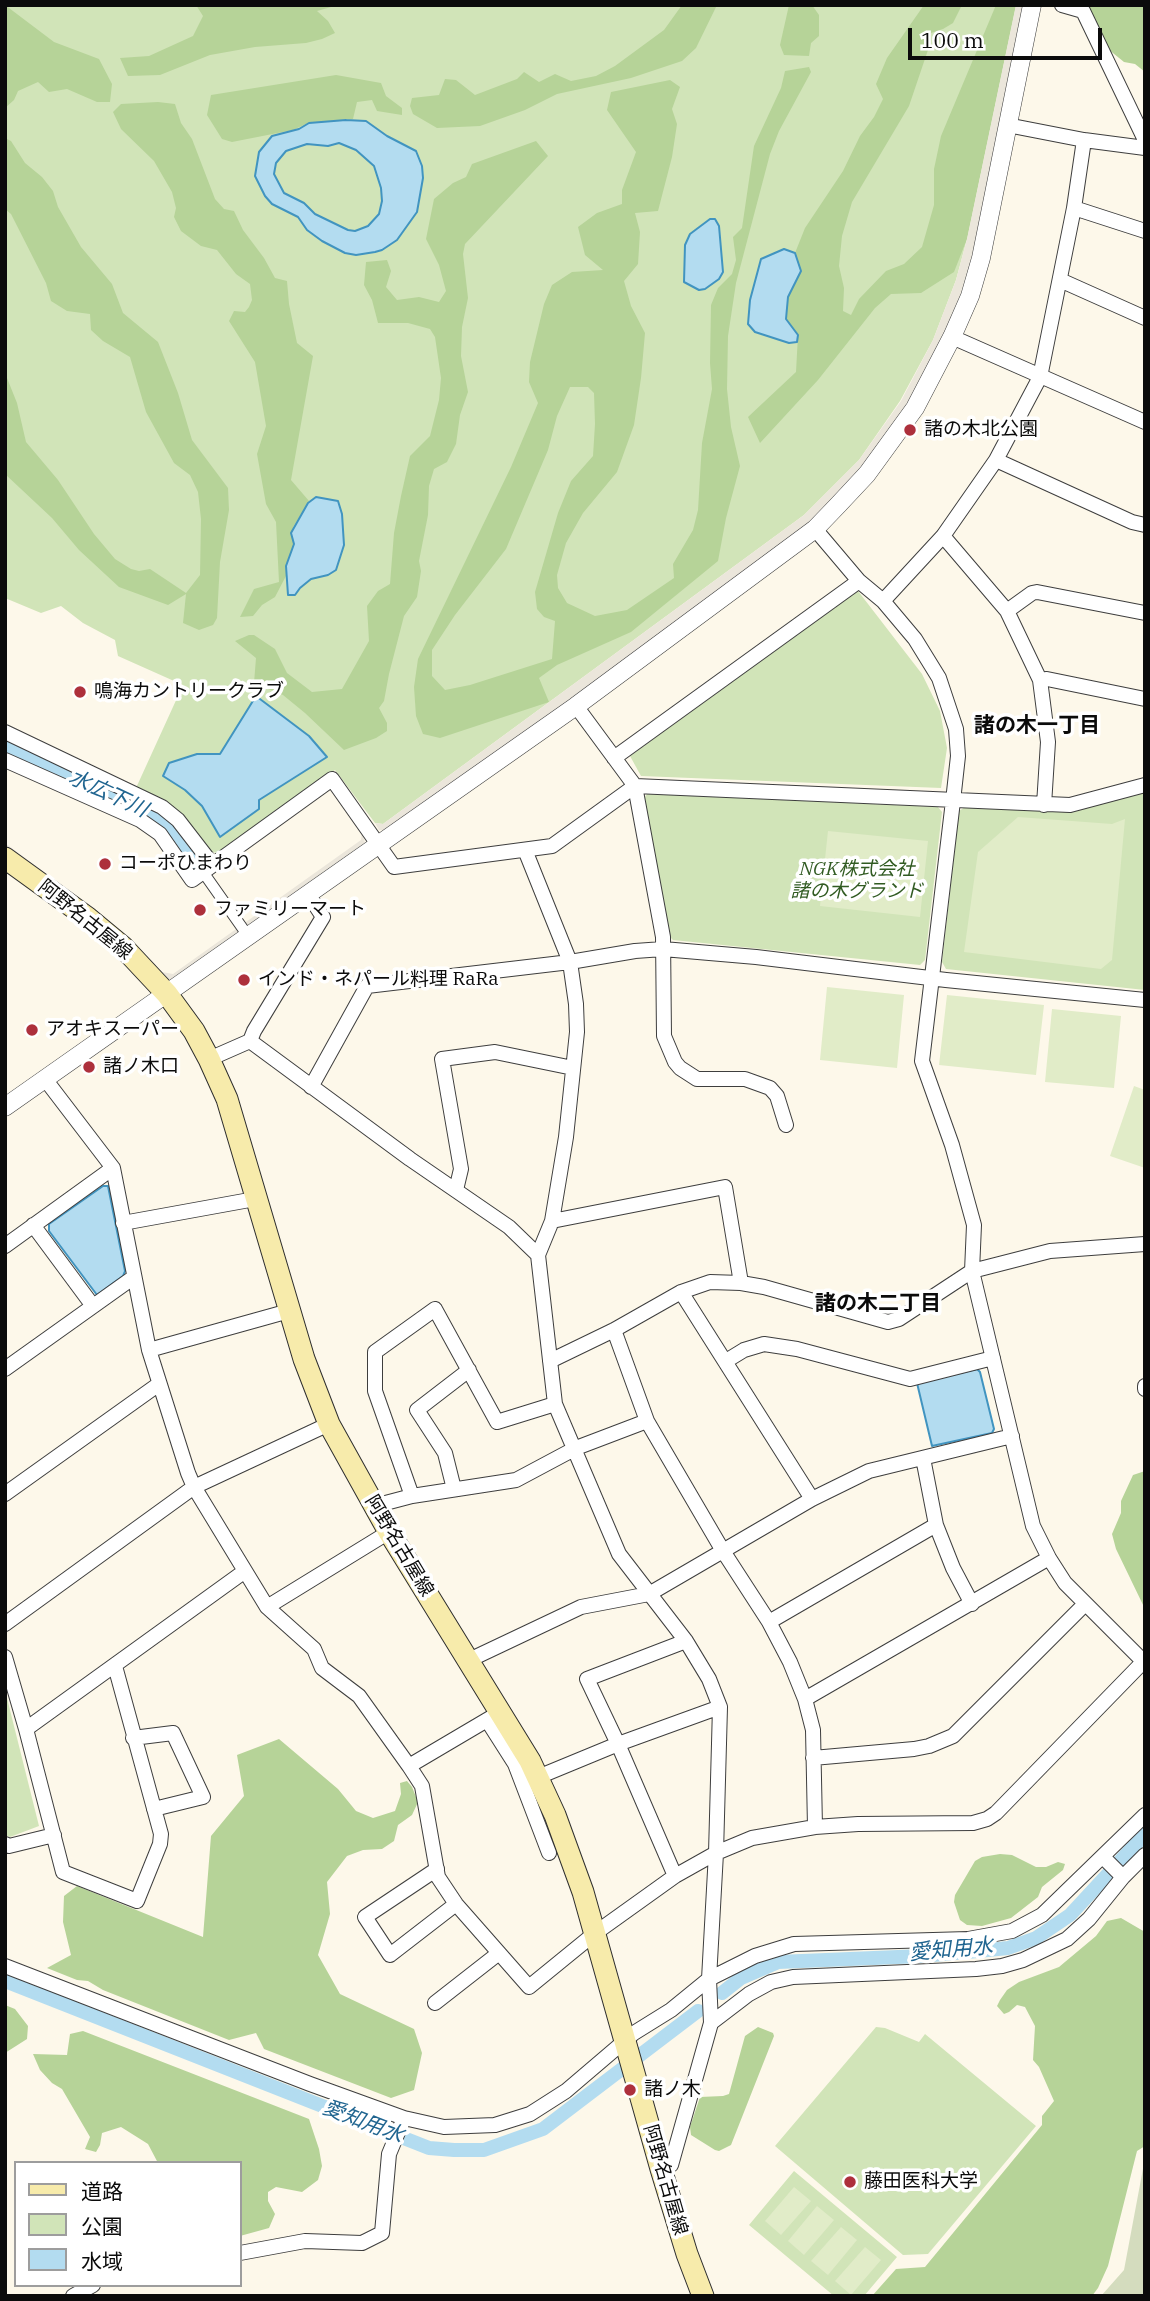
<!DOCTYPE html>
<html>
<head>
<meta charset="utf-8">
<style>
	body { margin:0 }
	#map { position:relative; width:1150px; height:2301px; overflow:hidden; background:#fdf8ea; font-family:"IBM Plex Serif","Noto Sans JP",serif }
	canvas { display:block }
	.frame { position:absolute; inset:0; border:7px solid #0b0b0b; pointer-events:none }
	.legend { position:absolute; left:14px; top:2161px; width:228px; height:126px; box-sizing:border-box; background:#fff; border:2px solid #9d9d9d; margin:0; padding:9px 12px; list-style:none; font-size:21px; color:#0b0b0b }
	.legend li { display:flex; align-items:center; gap:14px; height:35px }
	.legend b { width:35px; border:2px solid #9d9d9d }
	.scale { position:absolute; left:908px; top:28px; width:194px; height:32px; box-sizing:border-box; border:4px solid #0b0b0b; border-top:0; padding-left:9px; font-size:21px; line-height:24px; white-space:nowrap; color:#0b0b0b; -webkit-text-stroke:5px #fff; paint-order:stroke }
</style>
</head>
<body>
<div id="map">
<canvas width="1150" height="2301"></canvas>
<div class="frame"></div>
<ul class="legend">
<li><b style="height:9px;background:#f7ebab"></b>道路</li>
<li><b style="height:19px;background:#d1e4b8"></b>公園</li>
<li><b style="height:19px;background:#b3dcf0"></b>水域</li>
</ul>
<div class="scale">100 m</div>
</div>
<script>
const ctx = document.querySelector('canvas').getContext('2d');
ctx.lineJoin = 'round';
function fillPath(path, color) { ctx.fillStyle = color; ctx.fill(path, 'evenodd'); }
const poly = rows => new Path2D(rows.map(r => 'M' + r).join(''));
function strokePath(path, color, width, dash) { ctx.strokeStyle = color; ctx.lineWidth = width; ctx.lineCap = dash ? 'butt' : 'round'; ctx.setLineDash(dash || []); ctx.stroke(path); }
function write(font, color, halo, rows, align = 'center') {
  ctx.font = font + ' "IBM Plex Serif","Noto Sans JP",serif'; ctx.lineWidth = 7; ctx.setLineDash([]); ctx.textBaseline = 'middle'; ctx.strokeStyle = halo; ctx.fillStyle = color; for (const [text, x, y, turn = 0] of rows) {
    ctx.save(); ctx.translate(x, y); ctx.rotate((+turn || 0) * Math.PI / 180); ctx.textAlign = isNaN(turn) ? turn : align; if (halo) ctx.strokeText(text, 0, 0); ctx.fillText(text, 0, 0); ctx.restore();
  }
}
const green = poly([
	[5,5,1016,5,967,239,956,280,933,340,900,401,859,460,804,515,383,824,375,823,335,770,218,853,211,852,136,788,183,685,118,656,115,640,83,623,61,606,41,613,5,598],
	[858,591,922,674,940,711,947,748,941,788,641,776,630,756],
	[1145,791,1145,990,946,969,942,962,959,811,965,807,1071,812],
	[647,794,938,807,942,812,925,960,920,965,673,940,667,934,642,801],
	[5,1690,39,1826,10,1837,5,1835],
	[876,2027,885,2028,919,2042,925,2034,1036,2126,928,2254,903,2255,775,2146],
	[794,2171,897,2257,864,2296,834,2296,749,2225]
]);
const forest = poly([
	[5,5,54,42,99,59,112,84,110,102,97,102,67,89,49,92,38,82,18,91,14,100,5,108],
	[196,5,338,5,317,11,328,21,335,33,322,39,306,43,255,47,210,55,160,75,128,76,120,58,149,56,193,36,203,16],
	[682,5,717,5,696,48,682,61,631,78,557,94,525,110,480,126,437,128,413,114,410,106,412,98,439,95,445,79,456,80,475,95,517,79,524,72,539,82,555,74,571,81,596,76,615,66,664,30],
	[789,5,812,5,819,15,819,36,811,43,809,56,784,55,780,45],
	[924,5,962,5,953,23,943,29,931,33,929,47,909,106,852,202,842,236,839,266,844,288,843,311,851,315,859,299,886,271,904,264,922,247,934,205,934,169,941,136,996,5,1016,5,967,239,954,272,921,293,891,294,875,308,818,380,760,443,748,417,796,372,798,335,786,319,788,297,801,271,795,253,805,228,843,171,860,136,874,117,883,99,876,84,887,58],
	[1086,5,1145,5,1145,72,1135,64,1124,62,1108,49],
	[809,67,811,72,779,131,770,154,736,283,728,336,727,389,731,427,740,466,726,518,718,561,631,632,557,665,539,678,549,702,440,738,423,734,416,716,414,687,418,659,511,467,538,403,529,382,530,362,544,304,552,285,572,272,603,270,585,255,578,227,597,213,622,204,622,190,636,152,607,110,611,92,670,80,680,87,672,109,677,124,672,157,658,211,635,213,640,232,638,264,624,281,631,306,645,333,641,378,634,425,617,472,583,513,566,543,557,575,558,588,567,603,595,616,627,610,674,578,673,564,693,530,698,510,702,443,712,389,710,363,711,305,718,288,732,274,736,260,733,237,742,228,754,146,781,88,785,71],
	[570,387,588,387,594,393,595,424,593,456,571,481,558,513,535,592,537,609,544,617,555,621,552,659,470,685,445,690,432,676,432,650,455,615,506,549,548,450,557,416],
	[336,75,381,83,386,96,402,108,402,115,377,111,372,100,357,102,353,119,308,123,293,130,232,142,222,139,207,115,211,95],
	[158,102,175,104,181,123,192,139,215,199,224,209,234,211,243,230,264,258,275,278,287,281,289,304,297,343,313,356,291,480,309,501,293,527,293,550,287,574,275,597,262,605,253,616,240,617,254,589,279,582,276,522,266,504,257,454,266,426,255,362,229,321,234,311,245,312,249,307,252,300,250,284,236,274,217,250,201,246,181,231,174,217,176,208,172,192,154,161,121,129,113,112,121,104],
	[5,138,11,141,25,163,42,177,53,191,58,207,81,247,112,284,123,313,158,342,178,393,192,440,228,488,229,510,220,562,217,618,213,625,199,630,183,623,186,594,168,605,119,587,79,550,52,518,5,474,5,373,17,403,26,442,58,480,94,534,115,559,131,569,139,571,150,569,186,593,200,575,201,519,198,492,190,475,174,463,146,412,130,357,103,341,91,330,90,314,67,311,51,301,46,283,11,214,5,209],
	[536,141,548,156,465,244,463,254,468,298,462,327,461,356,468,392,460,415,456,444,447,462,434,469,429,486,428,515,419,561,421,571,417,597,404,616,389,674,384,701,379,708,387,723,387,731,376,738,344,750,305,713,283,695,254,683,256,658,235,641,249,635,254,635,275,649,287,673,312,692,342,689,369,641,367,606,378,591,390,584,394,533,401,496,410,456,430,436,439,400,441,378,435,337,430,329,408,323,378,323,372,300,364,285,366,262,387,260,391,271,386,287,397,300,419,297,439,302,446,291,439,265,426,239,434,199,453,183,466,177,472,164],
	[1145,1471,1145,1609,1116,1549,1112,1534,1121,1513,1121,1501,1133,1475],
	[279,1739,338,1789,356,1811,373,1818,395,1811,401,1794,400,1783,407,1781,412,1787,418,1802,412,1815,398,1825,394,1841,382,1849,363,1850,347,1856,327,1882,330,1914,318,1955,340,1994,414,2029,422,2053,414,2090,391,2098,264,2049,256,2033,229,2040,103,1990,88,1981,77,1980,47,1968,71,1955,63,1922,64,1896,77,1886,203,1937,211,1836,244,1796,237,1755],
	[1000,1854,1012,1855,1036,1867,1046,1867,1058,1862,1065,1864,1063,1870,1042,1887,1038,1897,1011,1918,982,1926,967,1925,960,1920,954,1902,955,1895,975,1861,982,1857],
	[1121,1918,1145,1932,1145,2146,1137,2151,1108,2266,1098,2288,1092,2296,872,2296,896,2269,925,2267,1042,2125,1042,2116,1054,2101,1039,2067,1033,2060,1035,2026,1025,2007,1017,2005,1009,2012,1004,2014,997,2006,1000,2000,1007,1990,1019,1982,1059,1967,1096,1936,1107,1921],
	[5,2005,15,2009,28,2026,27,2039,5,2053],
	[758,2027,773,2033,774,2036,731,2145,719,2151,715,2150,691,2135,690,2127,700,2097,723,2096,729,2094,745,2036],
	[83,2031,309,2119,319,2149,322,2166,318,2180,302,2192,276,2187,268,2192,268,2201,275,2214,269,2228,240,2236,240,2163,158,2163,148,2144,121,2127,102,2133,100,2145,96,2152,85,2149,90,2137,62,2089,52,2083,40,2070,33,2054,67,2055,70,2034]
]);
const cemetery = poly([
	[1145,2158,1145,2296,1101,2296,1124,2270]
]);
const pitch = poly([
	[1018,817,1112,824,1125,819,1112,960,1101,969,964,952,978,852],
	[828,831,928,841,920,917,820,906],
	[827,987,904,995,897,1068,820,1060],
	[947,995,1044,1005,1036,1075,939,1065],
	[1052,1009,1121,1016,1114,1088,1045,1082],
	[1134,1086,1145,1090,1145,1168,1110,1156],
	[794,2187,811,2201,781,2235,765,2221],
	[817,2206,834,2220,804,2255,788,2241],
	[841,2227,857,2240,828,2275,811,2261],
	[865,2247,881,2260,851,2295,835,2281]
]);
const plaza = poly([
	[1016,5,1023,5,975,244,960,295,943,336,903,412,868,462,844,489,808,523,747,573,385,830,379,830,375,823,383,824,804,515,859,460,901,401,933,340,956,280,967,239],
	[362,832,365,843,171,979,166,979,5,849,5,843,105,918,136,945,162,972,173,974,361,840]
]);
const water = poly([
	[346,120,366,121,387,136,416,151,422,166,423,178,417,212,397,240,382,250,375,252,356,255,345,253,322,241,307,230,298,217,272,204,265,196,255,176,259,152,272,136,299,129,309,123,346,120],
	[339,143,356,150,374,166,381,188,382,201,379,214,368,226,355,231,348,230,315,214,304,203,284,193,274,174,276,163,286,151,307,144,328,146,339,143],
	[710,219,715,219,719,226,723,272,719,279,705,289,699,290,684,282,685,245,690,234,710,219],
	[784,249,795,253,801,271,788,297,786,319,798,335,797,342,789,343,755,332,748,324,750,300,761,259,784,249],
	[316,497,338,501,342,514,344,545,336,570,328,575,311,579,300,588,295,595,288,595,286,566,294,544,291,533,308,503,316,497],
	[256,696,309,736,327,757,259,800,259,809,220,837,202,806,185,790,163,776,169,763,197,754,220,754,256,696],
	[103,1186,108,1186,125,1271,123,1276,97,1295,49,1231,49,1224,103,1186],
	[977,1369,980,1372,994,1429,992,1433,932,1446,917,1383,977,1369]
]);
const canal = poly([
	[5,1981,429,2148,454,2150,484,2150,543,2129,698,2011],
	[722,1993,741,1978,778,1962,922,1956,978,1951,1008,1948,1036,1938,1070,1915,1145,1834]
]);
const river = poly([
	[5,746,156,816,167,825,196,862]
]);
const pedestrian = poly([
	[203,872,248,936]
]);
const minor = poly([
	[1062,5,1083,11,1145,140],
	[1007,125,1084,140,1145,148],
	[1074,208,1145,231],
	[1060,280,1145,318],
	[952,337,1145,422],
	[996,460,1132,522,1145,525],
	[815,529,859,581,883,601,915,639,939,678,956,729,958,756,953,801,922,1061,952,1145,974,1225,972,1271,1033,1526,1049,1558,1065,1583,1144,1662],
	[943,536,1007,611,1040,680,1048,742,1044,805],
	[883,601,943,536,996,460,1040,377,1074,208,1084,140],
	[1007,611,1032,593,1037,592,1145,613],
	[1040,680,1047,679,1145,699],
	[576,706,635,786,663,937,664,1036,675,1062,680,1068,697,1079,745,1079,770,1088,777,1096,786,1125],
	[5,732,162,807,178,820,212,864],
	[614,758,859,581],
	[5,760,140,820,160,834,192,880,332,779,394,867,552,846,635,786,1070,805,1145,785],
	[525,850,570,962,576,1004,577,1032,566,1137,552,1221,538,1255,555,1404,619,1554,686,1641,709,1679,720,1707,716,1853,709,1979,711,2023,671,2165,661,2169],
	[250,1041,410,1159,509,1227,538,1255],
	[209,1059,250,1041,254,1031,323,917,308,894],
	[45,1079,113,1168,149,1350,188,1473,194,1487,267,1607,314,1649,322,1668,359,1696,409,1766,422,1786,438,1877,456,1904,529,1987,594,1934,675,1876,716,1853,752,1838,815,1827,858,1824,973,1823,987,1819,996,1813,1145,1660],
	[311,1087,367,986,570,962,635,951,663,949,756,957,946,980,1145,1000],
	[456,1190,461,1169,442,1059,495,1052,573,1068],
	[552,1221,725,1187,741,1283],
	[123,1223,255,1199],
	[33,1225,93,1306],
	[5,1246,113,1168],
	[681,1292,812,1499],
	[614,1330,647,1421,723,1551,769,1622,790,1662,805,1699,813,1730,815,1827],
	[149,1350,289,1311],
	[550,1361,614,1330,681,1292,710,1282,741,1283,764,1287,888,1322,899,1319,972,1271,1050,1251,1145,1244],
	[726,1361,744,1350,764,1344,797,1349,910,1379,993,1358],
	[5,1369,134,1277],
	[1145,1386,1145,1389],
	[923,1458,936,1525,953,1568,972,1604],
	[454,1489,445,1453,417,1410,469,1370],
	[5,1494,159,1384],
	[412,1496,375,1391,375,1352,435,1309,497,1422,555,1404],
	[374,1506,412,1496,516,1480,576,1448,647,1421],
	[267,1607,389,1532],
	[769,1622,936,1525],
	[5,1624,194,1487,329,1424],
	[5,1657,26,1729,245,1571],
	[467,1661,581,1607,649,1594,812,1499,869,1471,1012,1436],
	[805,1699,1049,1558],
	[487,1720,515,1764,549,1853],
	[26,1729,63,1872,137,1901,160,1844,161,1834,115,1666],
	[133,1738,173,1733,203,1797,154,1809],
	[813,1758,914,1749,929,1746,953,1736,1085,1604],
	[409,1766,492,1717],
	[538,1777,618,1744,720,1707],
	[5,1844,9,1846,54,1835],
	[1103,1857,1123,1877],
	[437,1869,365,1917,390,1955,456,1904],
	[675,1876,618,1744,587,1679,686,1641],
	[5,1966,310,2084,404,2118,444,2127,495,2125,530,2114,566,2091,634,2033,671,2010,709,1979,755,1956,794,1944,968,1939,1012,1931,1042,1915,1145,1815],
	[435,2003,499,1953],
	[711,2023,749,1994,771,1982,793,1977,976,1969,1002,1966,1023,1960,1067,1939,1089,1919,1123,1877,1145,1855],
	[240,2253,305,2241,362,2243,382,2233,389,2154,404,2118],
	[73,2296,93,2285]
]);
const tertiary = poly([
	[5,1107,576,706,815,529,839,504,867,474,915,408,952,337,970,296,981,258,1032,5]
]);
const secondary = poly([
	[5,858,88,918,123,947,167,994,194,1031,209,1059,227,1099,304,1359,329,1424,389,1532,530,1761,555,1815,583,1892,661,2169,687,2254,703,2296]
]);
const markers = [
	[910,430,7,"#ad303c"],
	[80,692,7,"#ad303c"],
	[105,864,7,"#ad303c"],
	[200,910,7,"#ad303c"],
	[244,980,7,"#ad303c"],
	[32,1030,7,"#ad303c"],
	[89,1067,7,"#ad303c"],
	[630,2090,7,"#ad303c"],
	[850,2182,7,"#ad303c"]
];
const poiNames = [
	["諸の木北公園",924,430],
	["鳴海カントリークラブ",94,692],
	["コーポひまわり",119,864],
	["ファミリーマート",214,910],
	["インド・ネパール料理 RaRa",258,980],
	["アオキスーパー",46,1030],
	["諸ノ木口",103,1067],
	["諸ノ木",644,2090],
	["藤田医科大学",864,2182]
];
const parkNames = [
	["NGK株式会社",857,870],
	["諸の木グランド",857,892]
];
const streetNames = [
	["阿野名古屋線",85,920,39],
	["阿野名古屋線",399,1546,59],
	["阿野名古屋線",665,2180,74]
];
const neighbourhoodNames = [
	["諸の木一丁目",1037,726],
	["諸の木二丁目",878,1304]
];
const waterNames = [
	["水広下川",108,794,25],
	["愛知用水",951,1950,-5],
	["愛知用水",363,2122,21]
];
fillPath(green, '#d1e4b8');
fillPath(forest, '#b6d398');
fillPath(cemetery, '#d4dcbe');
fillPath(pitch, '#e1ecc8');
fillPath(plaza, '#ebe6db');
fillPath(water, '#b3dcf0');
strokePath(water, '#4194c0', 2);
strokePath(canal, '#b3dcf0', 14);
strokePath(river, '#b3dcf0', 23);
strokePath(pedestrian, '#3e3e3e', 12);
strokePath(minor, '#3e3e3e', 16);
strokePath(tertiary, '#3e3e3e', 19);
strokePath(secondary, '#2d2d2d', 23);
strokePath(pedestrian, '#fff', 10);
strokePath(minor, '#fff', 14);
strokePath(tertiary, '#fff', 18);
strokePath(secondary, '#f7ebab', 21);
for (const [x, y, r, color] of markers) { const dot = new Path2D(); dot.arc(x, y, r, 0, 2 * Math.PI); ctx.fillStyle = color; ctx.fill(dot); strokePath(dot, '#fff', 2.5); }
write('19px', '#0b0b0b', '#fff', poiNames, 'left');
write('italic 19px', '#315b22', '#fff', parkNames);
write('19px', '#0b0b0b', '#fff', streetNames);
write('bold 21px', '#0b0b0b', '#fff', neighbourhoodNames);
write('italic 21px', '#206590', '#fff', waterNames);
</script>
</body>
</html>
